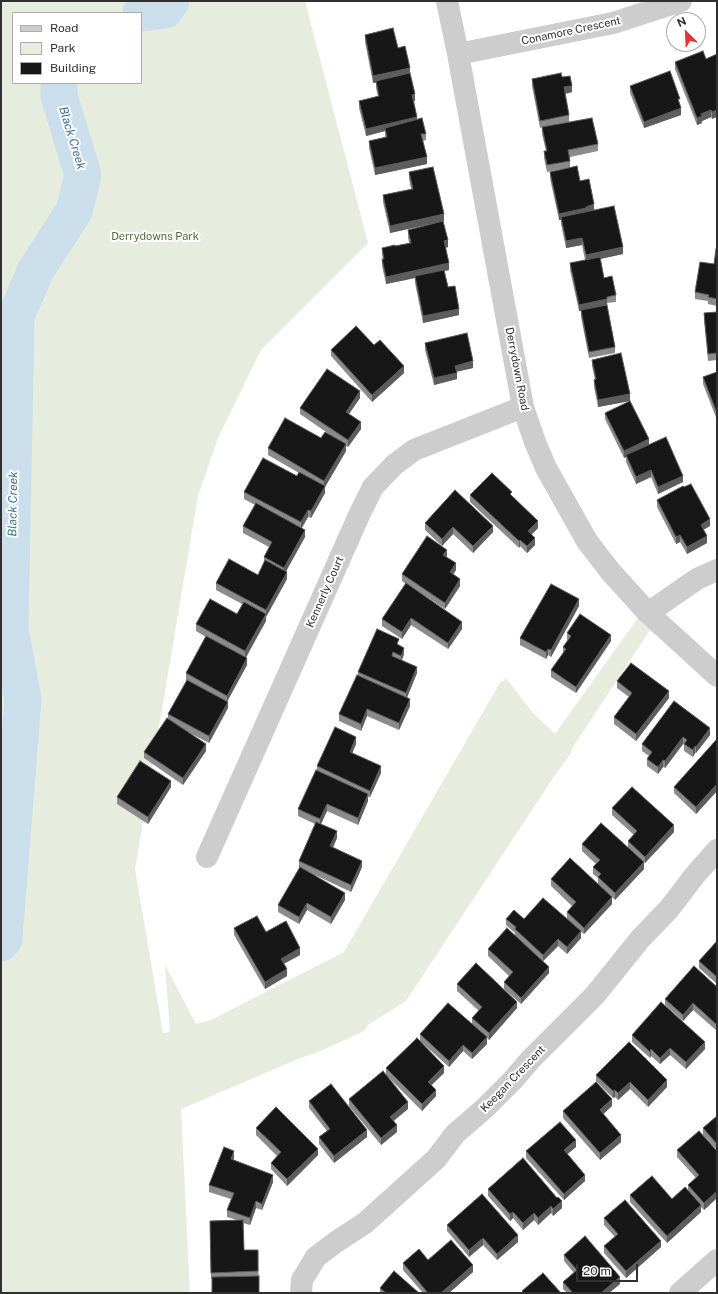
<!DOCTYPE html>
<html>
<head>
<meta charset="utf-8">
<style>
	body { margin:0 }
	#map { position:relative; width:718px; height:1294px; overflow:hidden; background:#fff; font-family:"Public Sans",sans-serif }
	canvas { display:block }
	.frame { position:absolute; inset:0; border:2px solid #303030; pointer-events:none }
	.legend { position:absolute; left:12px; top:12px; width:130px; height:72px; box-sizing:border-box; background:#fff; border:1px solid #acacac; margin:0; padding:5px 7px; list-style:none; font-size:12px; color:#303030 }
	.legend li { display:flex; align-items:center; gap:8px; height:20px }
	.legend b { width:20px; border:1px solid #acacac }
	.north { position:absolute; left:666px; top:12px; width:40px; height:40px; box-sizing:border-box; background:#fff; border:1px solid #acacac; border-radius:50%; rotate:336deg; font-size:11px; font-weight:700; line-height:16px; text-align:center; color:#303030 }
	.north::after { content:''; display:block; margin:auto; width:14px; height:18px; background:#e6333b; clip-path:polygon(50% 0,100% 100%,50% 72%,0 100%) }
	.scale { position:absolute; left:576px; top:1264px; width:62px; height:18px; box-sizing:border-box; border:2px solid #303030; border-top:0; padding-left:5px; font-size:12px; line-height:14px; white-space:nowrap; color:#303030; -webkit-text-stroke:3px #fff; paint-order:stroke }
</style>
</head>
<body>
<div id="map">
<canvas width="718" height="1294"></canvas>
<div class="frame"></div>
<ul class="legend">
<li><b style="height:5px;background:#cdcdcd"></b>Road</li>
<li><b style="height:11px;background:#e6edde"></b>Park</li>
<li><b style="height:11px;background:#171717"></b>Building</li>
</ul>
<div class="north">N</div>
<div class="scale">20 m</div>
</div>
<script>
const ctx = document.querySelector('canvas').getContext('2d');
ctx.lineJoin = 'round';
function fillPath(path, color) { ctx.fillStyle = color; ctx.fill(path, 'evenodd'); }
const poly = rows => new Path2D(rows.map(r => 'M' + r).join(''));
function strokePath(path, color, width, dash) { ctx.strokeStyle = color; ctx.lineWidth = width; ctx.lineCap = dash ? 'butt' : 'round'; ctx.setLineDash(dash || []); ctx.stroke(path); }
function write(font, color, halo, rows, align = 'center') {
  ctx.font = font + ' "Public Sans",sans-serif'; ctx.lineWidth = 4; ctx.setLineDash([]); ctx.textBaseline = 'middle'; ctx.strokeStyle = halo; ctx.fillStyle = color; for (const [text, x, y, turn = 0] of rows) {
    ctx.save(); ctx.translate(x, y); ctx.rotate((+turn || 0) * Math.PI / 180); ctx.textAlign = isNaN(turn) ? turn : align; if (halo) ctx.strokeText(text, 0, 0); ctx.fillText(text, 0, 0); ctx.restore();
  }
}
const green = poly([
	[1,1,305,1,368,243,261,350,218,438,198,496,135,869,163,1033,170,1032,165,965,196,1024,211,1020,344,952,501,681,503,682,506,678,533,713,555,734,638,618,650,630,571,750,572,752,555,775,406,1001,368,1025,364,1031,323,1050,298,1059,181,1109,190,1293,1,1293],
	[13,13,141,13,141,83,13,83]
]);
const river = poly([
	[141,13,165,10,171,1],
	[1,943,4,938,23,699,10,630,16,316,36,270,74,211,83,175,59,96,59,83]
]);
const street = poly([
	[447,1,458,54,523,407,535,442,546,468,587,541,610,571,648,613,717,676],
	[458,54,613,23,681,1],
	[648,613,697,579,717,570],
	[207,857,360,513,373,487,394,465,414,450,523,407],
	[301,1293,302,1280,316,1257,336,1242,365,1223,436,1159,455,1134,485,1108,513,1080,531,1059,595,995,641,938,669,909,695,875,717,850],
	[680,1293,717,1260]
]);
const wall = poly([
	[365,35,398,48,410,73,415,101,414,101,417,120,426,134,426,140,423,141,427,164,375,175,369,148,369,141,385,137,385,131,366,136,359,108,359,101,378,97,376,88,376,83,373,83,365,42],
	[717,54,712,119,711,117,702,121,702,123,697,125,675,69,675,62,706,59],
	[562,77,572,92,565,94,569,115,569,122,557,124,598,144,598,151,570,157,570,167,580,181,594,210,623,254,600,259,604,278,616,295,616,302,607,303,607,306,615,347,615,353,589,358,581,317,581,311,579,311,570,270,570,263,585,260,582,245,566,248,561,224,561,220,559,220,550,178,550,172,567,168,547,172,544,158,544,151,546,151,542,134,542,127,540,128,532,86,532,79],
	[630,86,680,104,681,115,644,128,630,93],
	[409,172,444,221,390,233,383,202,383,195,411,189,409,179],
	[408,230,448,247,446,248,449,270,444,271,448,287,459,315,423,323,415,283,415,278,386,284,382,266,382,259,383,259,382,255,382,248,395,246,409,243,408,237],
	[717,249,717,306,708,304,708,301,695,299,695,292,714,264],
	[717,312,717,360,708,361,704,320,704,313],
	[425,343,473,368,456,372,457,379,434,385,425,350],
	[331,350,404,373,372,402,331,356],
	[592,360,630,401,598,407,594,387,594,380,595,380,592,366],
	[717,372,717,420,703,384,703,377],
	[360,398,349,414,361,429,348,447,346,446,346,451,325,487,325,493,311,518,308,517,302,528,305,537,286,571,287,579,266,617,266,621,246,658,247,665,227,701,228,708,209,743,184,730,206,751,183,785,144,758,144,752,168,719,168,714,187,680,186,680,186,673,206,637,196,631,196,624,237,614,242,604,216,590,216,583,258,575,264,563,264,557,269,547,243,533,243,526,255,505,244,499,244,492,297,476,299,473,268,455,268,448,321,438,329,434,300,414,300,408],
	[605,413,649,445,683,482,658,494,651,477,636,484,626,462,626,457,624,458,605,419],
	[470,495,512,496,538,528,531,535,535,545,527,553,520,546,519,548,470,502],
	[657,500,710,526,703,530,707,543,687,554,680,542,676,544,657,507],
	[425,523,493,532,473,553,453,534,442,546,425,530],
	[447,556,447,557,456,570,453,574,460,586,445,609,416,590,462,629,448,649,411,625,402,639,382,626,382,619,406,584,402,581,402,574],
	[579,606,551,657,548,655,546,659,520,645,520,638],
	[567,633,611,641,576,693,551,677,551,670,563,653,563,647,568,640,567,640],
	[399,645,404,654,402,660,417,673,407,697,410,706,399,730,367,716,361,731,339,721,339,714,358,676,358,672],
	[617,681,669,698,636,741,614,724,614,717,629,697,617,688],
	[674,701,710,735,696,753,695,753,693,757,684,751,684,745,683,744,665,768,663,767,658,774,647,766,647,759,649,756,642,751,642,744],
	[717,739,717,791,696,814,674,793,674,787],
	[356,744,352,753,381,773,370,797,368,797,368,801,358,825,327,811,321,824,337,838,333,848,362,867,351,892,315,875,345,900,331,924,307,910,299,924,278,912,278,905,299,868,299,861,315,824,298,816,298,809,317,770,317,766],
	[171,787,148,824,117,804,117,797],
	[612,808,674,832,645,863,635,854,644,869,615,900,609,894,612,904,584,934,581,932,581,938,567,954,558,946,543,961,549,973,521,1004,504,989,504,982,509,976,488,956,488,949,515,935,515,933,506,925,506,919,567,919,567,912,572,906,551,886,551,879,598,884,598,878,593,874,593,867,596,864,582,851,582,844,628,848,628,841,634,835,612,815],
	[234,928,266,932,300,955,284,964,287,976,265,989,234,935],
	[717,941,717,984,699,968,699,961],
	[457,984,517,1008,489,1040,487,1038,487,1044,472,1059,463,1051,449,1067,420,1041,420,1034,472,1024,472,1018,479,1011,457,991],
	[717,987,717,1031,693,1010,683,1021,665,1005,665,999],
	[632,1035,705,1049,686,1069,670,1055,660,1064,651,1056,650,1058,632,1042],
	[386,1068,444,1073,432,1085,436,1096,422,1111,386,1075],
	[596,1075,667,1087,648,1107,630,1089,618,1100,615,1097,613,1098,596,1081],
	[349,1099,408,1109,394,1121,397,1132,381,1145,349,1106],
	[309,1101,367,1137,334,1163,319,1144,319,1137,327,1131,309,1108],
	[612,1106,603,1114,621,1142,600,1160,563,1118,563,1111],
	[717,1116,717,1150,703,1135,703,1128],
	[256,1128,318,1155,287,1186,271,1169,271,1163,277,1156,256,1135],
	[576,1147,567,1154,585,1181,564,1200,526,1158,526,1151],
	[677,1150,717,1151,717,1198,704,1210,701,1207,701,1212,667,1243,630,1202,630,1195,672,1199,688,1190,688,1185,696,1178,677,1157],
	[234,1158,234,1160,273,1182,262,1210,256,1208,250,1225,243,1223,244,1250,258,1250,259,1293,211,1279,210,1221,237,1220,227,1217,227,1210,231,1199,209,1192,209,1185],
	[488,1189,562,1208,553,1216,551,1213,538,1225,534,1220,523,1230,513,1218,510,1221,488,1196],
	[604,1218,661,1247,626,1278,604,1253,604,1246,615,1237,604,1225],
	[447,1225,518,1242,497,1260,483,1245,469,1257,447,1231],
	[564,1255,620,1284,609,1293,567,1293,563,1289,563,1282,574,1273,564,1261],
	[428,1260,473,1272,449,1293,423,1293,403,1270,403,1263],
	[380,1288,419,1293,380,1293]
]);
const shadedWall = poly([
	[410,68,410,75,373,83,373,76],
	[572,86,572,92,564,94,564,87],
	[415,94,415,101,412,102,412,95],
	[681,108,681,115,644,128,644,122],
	[711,110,711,117,702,121,702,123,697,125,697,118,701,114],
	[717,110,717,117,712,119,712,112],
	[417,117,417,123,385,128,385,131,366,136,366,129],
	[427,157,427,164,375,175,375,168],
	[594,204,594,211,561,217,561,220,559,220,559,214],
	[444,214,444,221,390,233,390,226],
	[582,238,582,245,566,248,566,241],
	[448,240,448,247,444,248,444,241],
	[623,247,623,254,586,262,586,255],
	[449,263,449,270,415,278,415,276,415,278,386,284,386,277],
	[607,299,607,306,579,311,579,305],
	[459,309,459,315,423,323,423,316],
	[473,361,473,368,455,372,455,366],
	[404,366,404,373,372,402,372,395],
	[457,373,457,379,434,385,434,378],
	[360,391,360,398,346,418,346,412],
	[630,394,630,401,598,407,598,400],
	[361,422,361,429,348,447,348,440],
	[649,439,649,446,626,455,626,457,624,458,624,451],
	[346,444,346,451,325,487,325,493,311,518,311,511,324,487,324,481],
	[651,470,651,477,636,484,636,477],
	[683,476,683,482,658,494,658,487],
	[308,510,308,517,301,529,301,522],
	[710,519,710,526,701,531,701,525],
	[538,521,538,528,528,538,528,531],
	[493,526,493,532,473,553,473,546],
	[453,527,453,534,442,546,442,539],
	[305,530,305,537,284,575,284,568],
	[680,535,680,542,676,544,676,537],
	[707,536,707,543,687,554,687,547],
	[535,538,535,545,527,553,527,546],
	[520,540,520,546,519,548,519,541],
	[447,550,447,556,443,562,443,555],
	[456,563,456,570,450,579,450,572],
	[287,572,287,579,266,617,266,621,245,658,245,651,266,615,266,610],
	[460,579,460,586,445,609,445,603],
	[579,599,579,606,551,657,551,650],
	[411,618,411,625,402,639,402,632],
	[462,622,462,629,448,649,448,643],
	[611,635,611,641,576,693,576,687],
	[404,648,404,654,401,662,401,656],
	[548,649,548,655,546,659,546,652],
	[247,658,247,665,227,702,227,696],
	[417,667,417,673,406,700,406,693],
	[669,691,669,698,636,741,636,734],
	[410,699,410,706,399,730,399,723],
	[228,702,228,708,209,743,209,736],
	[367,709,367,716,361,731,361,724],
	[710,728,710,735,696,753,696,747],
	[356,737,356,744,350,759,350,752],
	[683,737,683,744,665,768,665,761],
	[206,744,206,751,183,785,183,778],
	[695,746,695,753,693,757,693,750],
	[663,760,663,767,658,774,658,767],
	[381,766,381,773,370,797,370,791],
	[171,781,171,787,148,824,148,817],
	[717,784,717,791,696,814,696,807],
	[368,794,368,801,358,825,358,818],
	[327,804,327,811,320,826,320,819],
	[674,825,674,832,645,863,645,857],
	[337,831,337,838,330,853,330,846],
	[362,861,362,867,351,892,351,885],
	[644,862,644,869,615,900,615,893],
	[345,893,345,900,331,924,331,917],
	[612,897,612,904,584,934,584,928],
	[307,903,307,910,299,924,299,917],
	[581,931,581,938,567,954,567,947],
	[558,939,558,946,543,961,543,955],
	[300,948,300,955,281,965,281,959],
	[549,967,549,973,521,1004,521,998],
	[287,969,287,976,265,989,265,982],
	[517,1002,517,1008,489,1040,489,1033],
	[693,1003,693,1010,683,1021,683,1015],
	[487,1037,487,1044,472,1059,472,1053],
	[705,1042,705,1049,686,1069,686,1062],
	[463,1045,463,1051,449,1067,449,1061],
	[670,1048,670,1055,660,1064,660,1058],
	[651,1049,651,1056,650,1058,650,1052],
	[444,1066,444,1073,428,1088,428,1082],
	[667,1080,667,1087,648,1107,648,1100],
	[630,1082,630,1089,618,1100,618,1093],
	[436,1090,436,1096,422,1111,422,1104],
	[615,1090,615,1097,613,1098,613,1091],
	[612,1099,612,1106,600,1117,600,1110],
	[408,1102,408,1109,390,1123,390,1117],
	[397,1125,397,1132,381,1145,381,1138],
	[367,1130,367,1137,334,1163,334,1156],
	[621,1135,621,1142,600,1160,600,1153],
	[576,1140,576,1147,564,1157,564,1150],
	[318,1149,318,1155,287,1186,287,1179],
	[234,1151,234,1158,231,1166,231,1159],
	[273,1175,273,1182,262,1210,262,1204],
	[585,1175,585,1181,564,1200,564,1194],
	[717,1191,717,1198,704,1210,704,1203],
	[256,1201,256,1208,250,1225,250,1218],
	[562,1201,562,1208,553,1216,553,1209],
	[701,1205,701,1212,667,1243,667,1236],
	[551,1206,551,1213,538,1225,538,1218],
	[513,1212,513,1218,510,1221,510,1214],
	[534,1213,534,1220,523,1230,523,1223],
	[518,1235,518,1242,497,1260,497,1254],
	[483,1238,483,1245,469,1257,469,1250],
	[661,1241,661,1247,626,1278,626,1271],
	[473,1265,473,1272,449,1293,441,1293],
	[620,1277,620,1284,609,1293,601,1293]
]);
const building = poly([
	[393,28,398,48,405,46,410,68,373,76,365,35,393,28],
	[703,51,706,59,717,54,717,110,712,112,711,110,701,114,702,116,697,118,675,62,703,51],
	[670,71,680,99,678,99,681,108,644,122,630,86,670,71],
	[410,73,415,94,412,95,417,117,366,129,359,101,379,96,376,81,410,73],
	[561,73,562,77,570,76,572,86,564,87,569,115,540,121,532,79,561,73],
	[422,118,426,134,421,134,427,157,375,168,369,141,387,137,385,128,422,118],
	[592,118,598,144,568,150,570,161,547,165,544,151,547,151,542,127,592,118],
	[577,166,580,181,589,179,594,204,586,207,586,208,559,214,550,172,577,166],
	[433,167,444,214,390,226,383,195,413,189,409,172,433,167],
	[614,206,623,247,586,255,582,238,566,241,561,217,614,206],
	[443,221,448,240,444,241,449,263,386,277,382,259,384,259,382,248,395,245,395,246,411,243,408,230,443,221],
	[716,249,717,249,717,299,708,297,709,295,695,292,700,262,714,264,716,249],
	[600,257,604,278,612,276,616,295,607,297,607,299,579,305,570,263,600,257],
	[444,270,448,287,455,286,459,309,423,316,415,276,444,270],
	[607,305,615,347,589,352,581,310,607,305],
	[717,312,717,353,708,354,704,313,717,312],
	[356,326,374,345,380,340,404,366,372,395,331,350,356,326],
	[467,333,473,361,455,366,457,373,434,378,425,343,467,333],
	[621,353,630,394,598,400,594,380,596,379,592,360,621,353],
	[327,369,360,391,346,412,361,422,348,440,300,408,327,369],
	[717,372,717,413,703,377,717,372],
	[630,401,649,439,624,451,605,413,630,401],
	[285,418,321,438,325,432,346,444,324,481,268,448,285,418],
	[666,437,683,476,658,487,651,470,636,477,626,455,666,437],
	[263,458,297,476,299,472,325,486,311,511,308,510,301,522,244,492,263,458],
	[492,473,512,492,510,494,538,521,528,531,535,538,527,546,520,540,519,541,470,495,492,473],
	[691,484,710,519,701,525,707,536,687,547,680,535,676,537,657,500,683,486,684,487,691,484],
	[455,490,493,526,473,546,453,527,442,539,425,523,455,490],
	[256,503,305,530,284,568,264,557,272,542,243,526,256,503],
	[427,536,447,550,443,555,456,563,450,572,460,579,445,603,402,574,427,536],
	[229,559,258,575,265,560,287,572,266,610,216,583,229,559],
	[406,583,462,622,448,643,411,618,402,632,382,619,406,583],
	[551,584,579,599,551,650,548,649,546,652,520,638,551,584],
	[210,599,237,614,244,602,266,614,245,651,196,624,210,599],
	[580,614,611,635,576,687,551,670,566,649,563,647,571,636,567,633,580,614],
	[377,629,399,639,397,644,404,648,401,656,393,652,392,656,417,667,406,693,358,672,377,629],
	[206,636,247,658,227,696,186,673,206,636],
	[631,663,669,691,636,734,614,717,632,693,617,681,631,663],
	[357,675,410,699,399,723,367,709,361,724,339,714,357,675],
	[187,680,228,702,209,736,168,714,187,680],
	[674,701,710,728,696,747,695,746,693,750,684,744,687,740,683,737,665,761,663,760,658,767,647,759,652,752,642,744,674,701],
	[167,718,206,744,183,778,144,752,167,718],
	[335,727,356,737,350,752,381,766,370,791,317,766,335,727],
	[717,739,717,784,696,807,674,787,717,739],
	[140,761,171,781,148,817,117,797,140,761],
	[316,770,368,794,358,818,327,804,320,819,298,809,316,770],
	[632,787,674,825,645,857,628,841,637,831,612,808,632,787],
	[316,822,337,831,330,846,362,861,351,885,299,861,316,822],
	[601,823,644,862,615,893,598,877,601,874,593,867,600,860,582,844,601,823],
	[570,858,612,897,584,928,567,912,576,902,551,879,570,858],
	[300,867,345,893,331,917,307,903,299,917,278,905,300,867],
	[543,898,581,931,567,947,558,939,543,955,515,929,516,927,506,919,514,910,524,919,543,898],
	[257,916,266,932,286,921,300,948,281,959,287,969,265,982,234,928,257,916],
	[507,928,549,967,521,998,504,982,513,972,488,949,507,928],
	[717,941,717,977,699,961,717,941],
	[476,963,517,1002,489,1033,472,1018,482,1007,457,984,476,963],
	[694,966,717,987,717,1025,693,1003,683,1015,665,999,694,966],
	[661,1002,705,1042,686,1062,670,1048,660,1058,651,1049,650,1052,632,1035,661,1002],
	[448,1003,487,1037,472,1053,463,1045,449,1061,420,1034,448,1003],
	[417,1038,444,1066,428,1082,436,1090,422,1104,386,1068,417,1038],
	[629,1042,667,1080,648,1100,630,1082,618,1093,615,1090,613,1091,596,1075,629,1042],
	[383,1071,408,1102,390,1117,397,1125,381,1138,349,1099,383,1071],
	[596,1082,612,1099,600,1110,621,1135,600,1153,563,1111,596,1082],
	[331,1084,367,1130,334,1156,319,1137,330,1129,309,1101,331,1084],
	[276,1107,318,1149,287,1179,271,1163,281,1152,256,1128,276,1107],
	[717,1116,717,1144,703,1128,717,1116],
	[560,1122,576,1140,564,1150,585,1175,564,1194,526,1151,560,1122],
	[699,1131,717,1151,717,1191,704,1203,688,1185,699,1175,677,1150,699,1131],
	[224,1147,234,1151,231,1159,273,1175,262,1204,256,1201,250,1218,227,1210,234,1193,209,1185,224,1147],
	[523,1158,557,1198,558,1197,562,1201,553,1209,551,1206,538,1218,534,1213,523,1223,513,1212,510,1214,488,1189,523,1158],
	[652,1176,672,1199,685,1187,701,1205,667,1236,630,1195,652,1176],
	[482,1194,518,1235,497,1254,483,1238,469,1250,447,1225,482,1194],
	[625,1200,661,1241,626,1271,604,1246,618,1234,604,1218,625,1200],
	[243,1220,244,1250,258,1250,258,1271,211,1273,210,1221,243,1220],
	[585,1236,620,1277,601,1293,573,1293,563,1282,577,1270,564,1255,585,1236],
	[451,1240,473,1265,441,1293,428,1293,403,1263,419,1249,428,1260,451,1240],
	[394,1271,419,1293,386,1293,380,1288,394,1271],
	[543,1273,561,1293,524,1293,522,1291,543,1273],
	[259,1276,259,1293,212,1293,212,1277,259,1276]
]);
const streetNames = [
	["Conamore Crescent",571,31,-12],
	["Derrydown Road",517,369,79],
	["Kennerly Court",325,592,-66],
	["Keegan Crescent",513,1079,-46]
];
const parkNames = [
	["Derrydowns Park",155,237]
];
const waterNames = [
	["Black Creek",72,138,73],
	["Black Creek",13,504,-89]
];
fillPath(green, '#e6edde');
strokePath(river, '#cadeec', 37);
strokePath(street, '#cdcdcd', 22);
fillPath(wall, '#8b8b8b');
fillPath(shadedWall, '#5d5d5d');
fillPath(building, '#171717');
strokePath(building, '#5d5d5d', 1);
write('11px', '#303030', '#fff', streetNames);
write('11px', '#516c3d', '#fff', parkNames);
write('italic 12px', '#3d6f93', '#fff', waterNames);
</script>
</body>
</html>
